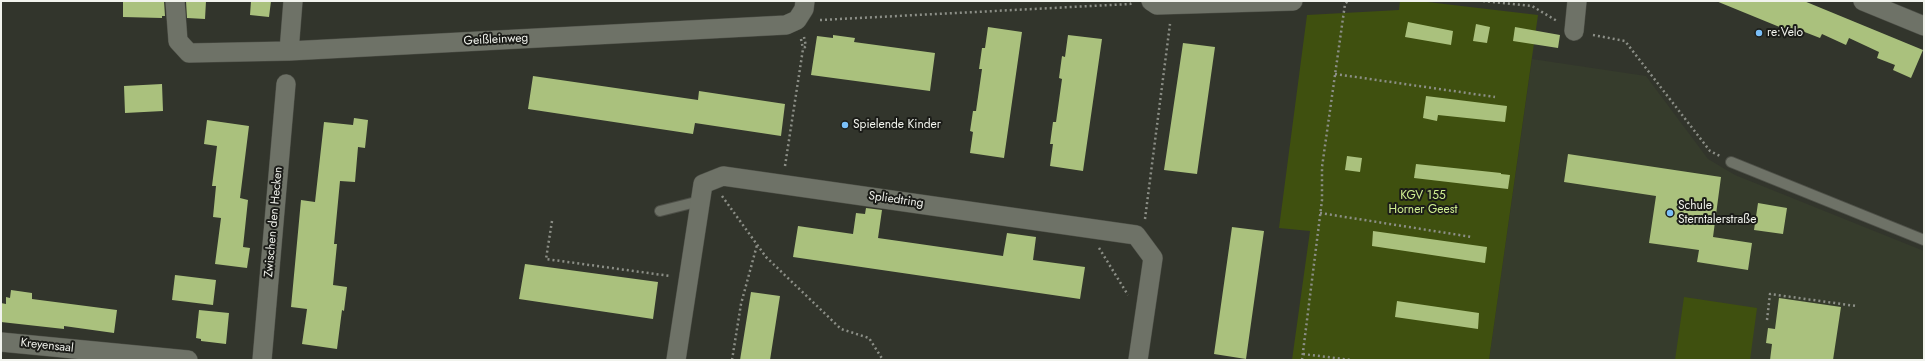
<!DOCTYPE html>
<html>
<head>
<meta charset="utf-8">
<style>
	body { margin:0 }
	#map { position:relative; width:1925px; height:361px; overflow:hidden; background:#32352c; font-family:Jost,sans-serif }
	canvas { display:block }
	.frame { position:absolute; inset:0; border:2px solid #f1f3ed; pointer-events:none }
</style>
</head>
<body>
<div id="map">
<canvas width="1925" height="361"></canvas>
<div class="frame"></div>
</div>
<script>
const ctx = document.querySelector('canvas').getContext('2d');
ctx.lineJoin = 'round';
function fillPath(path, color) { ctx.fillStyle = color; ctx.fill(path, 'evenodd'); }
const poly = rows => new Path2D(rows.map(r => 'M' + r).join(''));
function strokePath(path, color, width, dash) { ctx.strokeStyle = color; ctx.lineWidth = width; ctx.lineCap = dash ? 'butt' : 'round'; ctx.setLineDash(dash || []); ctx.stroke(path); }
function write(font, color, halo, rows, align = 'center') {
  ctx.font = font + ' Jost,sans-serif'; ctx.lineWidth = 4; ctx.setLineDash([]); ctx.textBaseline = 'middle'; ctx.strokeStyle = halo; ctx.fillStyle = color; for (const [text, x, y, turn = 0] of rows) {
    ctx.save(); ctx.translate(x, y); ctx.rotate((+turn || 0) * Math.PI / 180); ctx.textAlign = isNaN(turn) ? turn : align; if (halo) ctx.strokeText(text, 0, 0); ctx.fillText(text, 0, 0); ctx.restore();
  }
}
const built = poly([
	[1532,59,1646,76,1708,159,1735,175,1924,251,1924,360,1489,360]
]);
const green = poly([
	[1400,1,1419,1,1538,15,1489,360,1292,360,1310,231,1279,228,1307,15,1399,10],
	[1684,297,1757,308,1750,360,1675,360]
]);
const building = poly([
	[123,1,164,1,165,16,162,16,162,18,123,17],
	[186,1,206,1,205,19,187,18],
	[251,1,271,1,269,17,250,15],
	[1716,1,1804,1,1923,50,1911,78,1893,70,1895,65,1877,58,1879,52,1849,38,1846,45,1822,34,1820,38,1802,31,1799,37,1782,30,1782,28],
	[1408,22,1453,31,1451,45,1405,37],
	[1476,24,1490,27,1487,43,1473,41],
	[988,27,1022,32,1004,158,970,153,973,132,970,131,973,111,976,111,982,69,979,69,982,48,985,48],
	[1515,27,1560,35,1558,48,1513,41],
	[833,35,855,38,854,42,935,53,930,91,811,75,817,36,833,38],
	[1068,35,1102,39,1083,171,1050,166,1053,144,1050,144,1053,122,1056,122,1062,79,1059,78,1062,56,1065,57],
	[1183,43,1215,47,1197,174,1164,170],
	[533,76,698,100,699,91,785,104,781,136,695,123,693,134,528,109],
	[162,84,163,111,125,113,124,86],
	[1426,96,1507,106,1505,122,1438,115,1437,121,1423,118],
	[354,118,368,120,365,148,358,147,355,182,340,181,334,244,337,244,333,285,347,287,344,311,342,310,337,349,302,344,307,309,291,307,301,200,315,202,324,122,353,125],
	[207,120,249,126,240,198,248,200,243,247,250,248,247,268,215,264,221,218,213,217,216,186,212,186,217,146,204,144],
	[1568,154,1721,177,1713,237,1752,243,1748,270,1697,262,1699,250,1649,243,1656,196,1564,182],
	[1347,156,1362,158,1360,172,1345,170],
	[1416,164,1501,173,1501,174,1510,175,1508,189,1414,178],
	[1758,203,1787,208,1783,234,1754,230],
	[866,208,882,210,878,238,1003,256,1007,233,1036,237,1033,260,1085,267,1080,299,793,257,798,226,853,234,856,213,865,214],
	[1232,227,1264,231,1246,359,1214,354],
	[1373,231,1487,247,1485,263,1372,246],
	[525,264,658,282,653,319,519,299],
	[175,275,216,280,213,305,172,300],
	[11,290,32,293,32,299,117,310,114,333,64,326,64,329,1,322,1,303,6,304,6,297,10,298],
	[751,292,780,296,770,360,740,360],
	[1779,298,1841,307,1833,360,1770,360,1772,344,1766,343,1768,328,1775,329],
	[1397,301,1479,313,1478,329,1395,317],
	[199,310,229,313,226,344,201,341,201,339,196,338]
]);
const path = poly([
	[1483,1,1532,6,1557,21],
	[820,20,1130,4,1134,2],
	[1593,35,1625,41,1710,151,1720,156],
	[801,39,803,49],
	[1335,74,1495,97],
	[785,166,803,49,806,46,804,37],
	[722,196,766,257,841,329,869,338,883,360],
	[1320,213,1472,237],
	[1145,219,1170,24],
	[552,221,546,259,670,276],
	[1099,248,1128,295],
	[1767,320,1770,294,1856,306],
	[1303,354,1351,360],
	[732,360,741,304,757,245],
	[1302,360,1322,200,1322,167,1345,4,1348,1]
]);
const lane = poly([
	[1731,162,1924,240],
	[660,211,700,201]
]);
const street = poly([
	[175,1,178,41,189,53,289,51,786,25,797,20,804,9,805,1],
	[1151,1,1157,5,1293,1],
	[1863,1,1924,26],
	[1574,31,1577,1],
	[289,51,293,1],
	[1,342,188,360],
	[262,360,286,84],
	[676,360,703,184,723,176,1136,235,1153,258,1138,360]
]);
const markers = [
	[1759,33,4,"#7abff8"],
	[845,125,4,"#7abff8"],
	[1670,213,4,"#7abff8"]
];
const poiNames = [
	["re:Velo",1767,33],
	["Spielende Kinder",853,125],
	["Schule",1678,206],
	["Sterntalerstraße",1678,220]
];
const streetNames = [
	["Geißleinweg",496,40,-3],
	["Spliedtring",896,200,8],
	["Zwischen den Hecken",274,222,-85],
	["Kreyensaal",47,346,6]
];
const parkNames = [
	["KGV 155",1423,196],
	["Horner Geest",1423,210]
];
fillPath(built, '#363c2c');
fillPath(green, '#3f500f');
fillPath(building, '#aac17d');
strokePath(lane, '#4e5048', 12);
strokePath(street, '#4e5048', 20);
strokePath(path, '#8c8f87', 2.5, [2, 3]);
strokePath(lane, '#6e7267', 10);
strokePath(street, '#6e7267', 19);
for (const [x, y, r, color] of markers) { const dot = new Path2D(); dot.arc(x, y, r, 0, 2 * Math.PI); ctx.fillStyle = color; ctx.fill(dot); strokePath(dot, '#1b1c18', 1.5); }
write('12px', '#f1f3ed', '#1b1c18', poiNames, 'left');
write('12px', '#f1f3ed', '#1b1c18', streetNames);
write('12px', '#d0ef91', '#1b1c18', parkNames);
</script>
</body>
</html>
